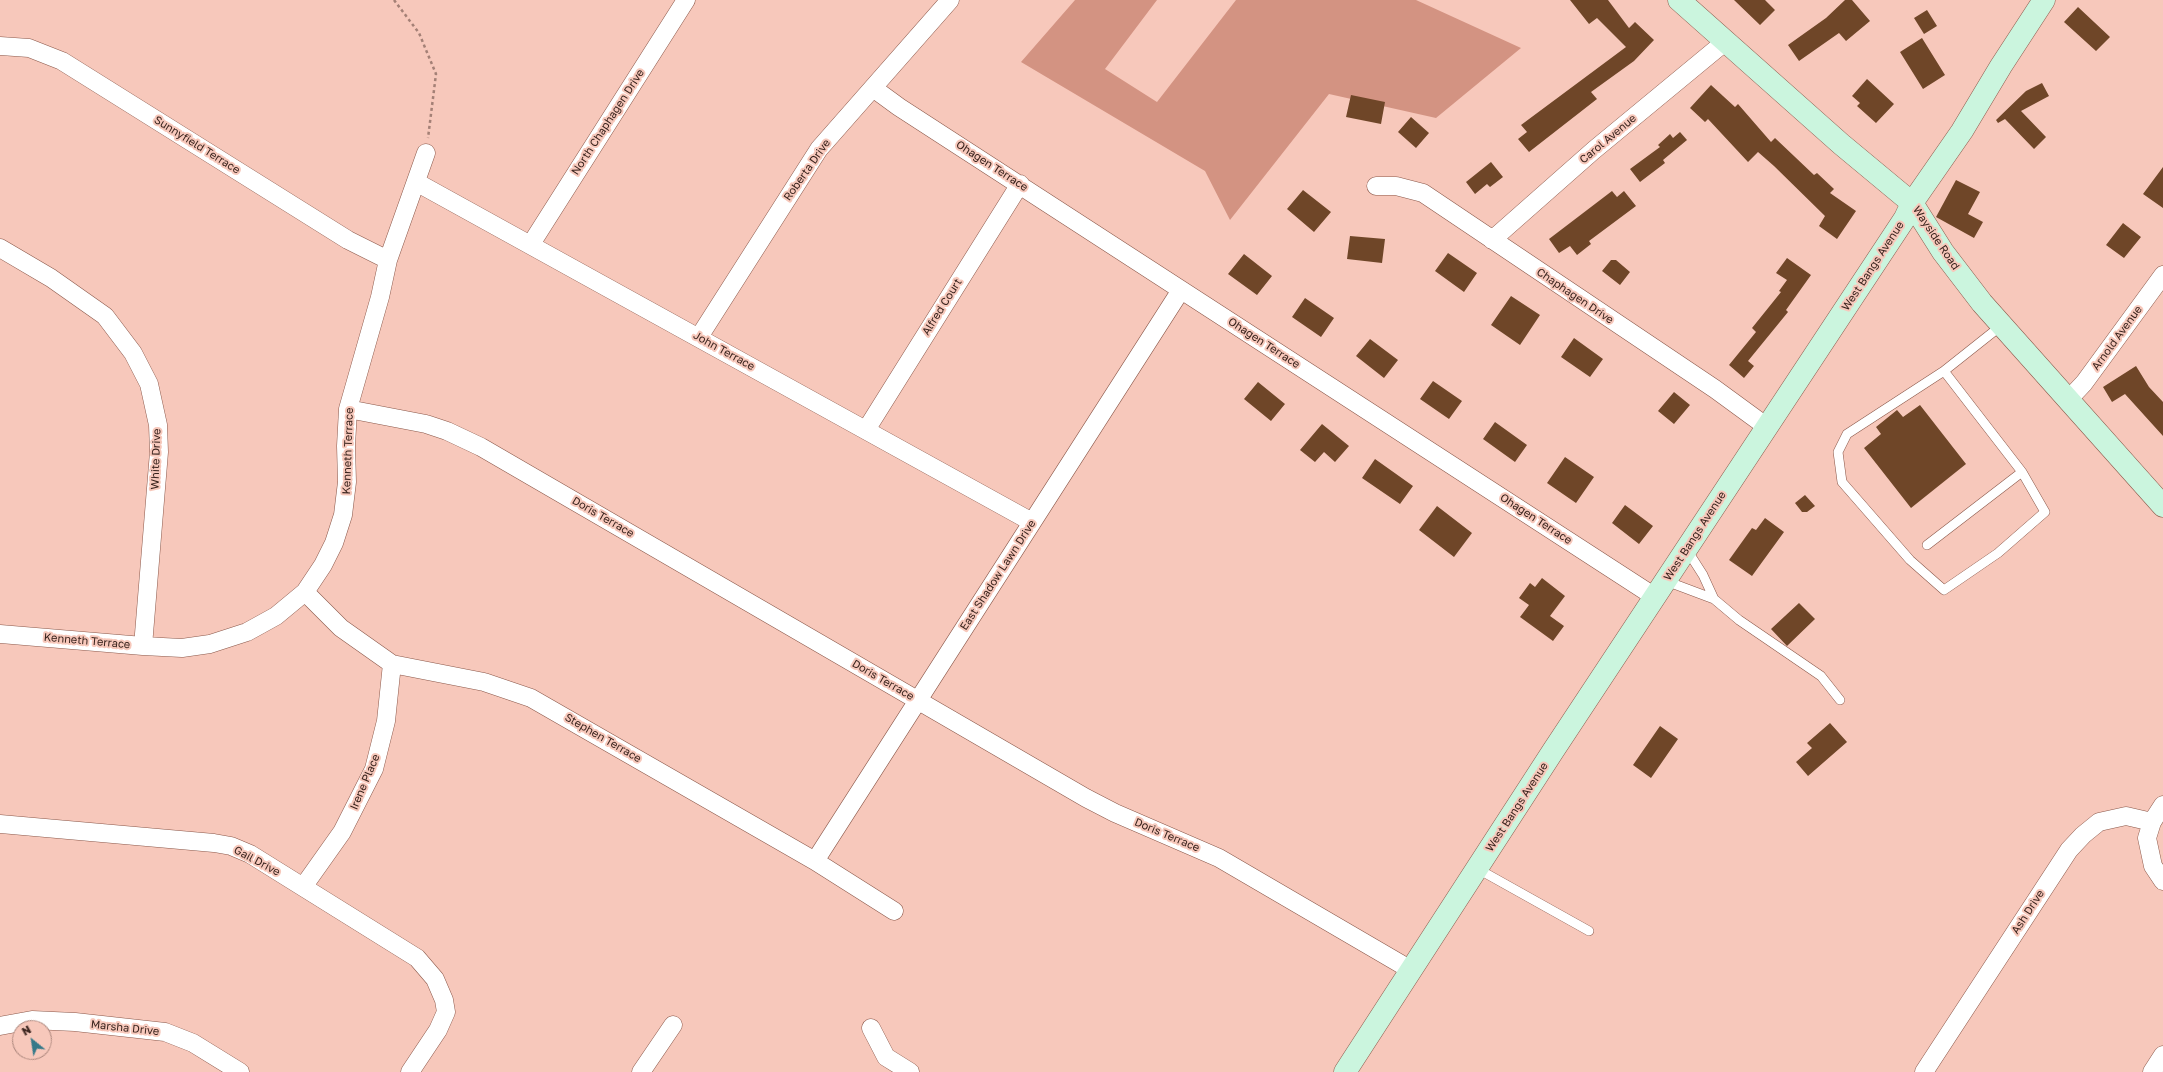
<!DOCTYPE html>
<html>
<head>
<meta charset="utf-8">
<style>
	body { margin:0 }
	#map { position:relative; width:2163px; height:1072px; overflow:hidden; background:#f7c8bb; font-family:"Golos Text",sans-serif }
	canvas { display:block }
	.north { position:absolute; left:12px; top:1020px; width:40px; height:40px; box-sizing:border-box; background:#f7c8bb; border:1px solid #ab867c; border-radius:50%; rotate:330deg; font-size:11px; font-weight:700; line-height:16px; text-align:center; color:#39231d }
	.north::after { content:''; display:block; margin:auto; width:14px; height:18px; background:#367989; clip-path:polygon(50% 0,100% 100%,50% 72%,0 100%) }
</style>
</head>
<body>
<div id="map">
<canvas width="2163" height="1072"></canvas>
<div class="north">N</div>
</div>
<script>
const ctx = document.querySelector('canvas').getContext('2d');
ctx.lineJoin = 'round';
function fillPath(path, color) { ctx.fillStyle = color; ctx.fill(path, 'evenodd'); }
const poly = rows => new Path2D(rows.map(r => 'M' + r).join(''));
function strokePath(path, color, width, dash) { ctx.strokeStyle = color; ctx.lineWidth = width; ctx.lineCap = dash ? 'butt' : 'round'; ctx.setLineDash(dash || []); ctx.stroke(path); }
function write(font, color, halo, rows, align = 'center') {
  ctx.font = font + ' "Golos Text",sans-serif'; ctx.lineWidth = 4; ctx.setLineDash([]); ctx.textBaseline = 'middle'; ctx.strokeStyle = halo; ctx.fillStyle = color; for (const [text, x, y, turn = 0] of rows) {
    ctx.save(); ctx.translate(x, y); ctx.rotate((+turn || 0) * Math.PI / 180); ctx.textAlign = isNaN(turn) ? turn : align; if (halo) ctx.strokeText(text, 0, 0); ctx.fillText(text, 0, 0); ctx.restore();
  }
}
const green = poly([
	[1075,0,1157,0,1105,69,1157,102,1236,0,1416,0,1521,48,1436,118,1329,94,1230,220,1205,171,1021,62]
]);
const building = poly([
	[1570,0,1608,0,1629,28,1635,22,1654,40,1634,61,1591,92,1597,99,1529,152,1518,139,1527,132,1521,125,1626,47,1597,18,1589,24],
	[1734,0,1765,0,1775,10,1760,25],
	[1845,0,1852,0,1870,21,1846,41,1839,33,1799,61,1788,45,1826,18],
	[2078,7,2110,37,2096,51,2064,22],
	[1927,10,1937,26,1924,34,1914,18],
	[1922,38,1945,75,1923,89,1900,52],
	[1867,79,1894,104,1876,123,1857,106,1860,103,1852,96],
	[2042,83,2049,96,2021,111,2046,137,2034,149,2005,119,1998,123,1996,120,2026,91],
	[1711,85,1735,107,1738,104,1771,142,1775,138,1814,175,1817,173,1834,189,1830,193,1856,211,1837,239,1819,226,1825,216,1774,166,1758,152,1748,162,1708,119,1705,122,1690,108],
	[1351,95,1385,102,1381,124,1346,117],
	[1411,117,1429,133,1416,148,1398,132],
	[1680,132,1687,140,1663,160,1665,163,1640,182,1630,169,1660,147,1658,145,1670,134,1673,138],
	[1491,162,1503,177,1490,187,1487,184,1475,194,1466,182],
	[2163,167,2163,208,2143,194],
	[1956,180,1980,192,1968,214,1983,222,1974,238,1936,217],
	[1303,190,1331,212,1314,232,1287,209],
	[1612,191,1617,197,1624,191,1636,206,1589,241,1591,244,1577,255,1570,246,1559,253,1549,239],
	[2123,223,2141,237,2124,258,2106,245],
	[1350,236,1385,239,1382,263,1347,259],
	[1448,253,1477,273,1464,292,1435,271],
	[1244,254,1272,276,1257,295,1228,274],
	[1787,258,1811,275,1786,310,1788,312,1748,361,1754,366,1744,378,1729,365,1756,332,1752,328,1781,292,1779,291,1787,280,1776,273],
	[1611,260,1616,260,1630,272,1620,285,1602,271],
	[1511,296,1540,315,1520,345,1491,325],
	[1305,298,1334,318,1321,337,1292,317],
	[1574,338,1603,359,1590,377,1561,357],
	[1370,339,1398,360,1384,378,1356,356],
	[2136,366,2149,387,2163,402,2163,436,2125,394,2112,402,2103,387],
	[1433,381,1462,401,1449,419,1420,399],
	[1258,382,1285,404,1271,421,1244,399],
	[1674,392,1690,405,1674,424,1658,411],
	[1920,405,1966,464,1911,508,1864,448,1881,434,1876,427,1897,410,1903,417],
	[1495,422,1527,445,1515,462,1483,439],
	[1322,424,1349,446,1335,462,1324,452,1315,462,1300,450],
	[1565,457,1594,477,1576,503,1547,483],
	[1375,459,1413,486,1400,504,1362,478],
	[1805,495,1815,506,1807,512,1802,512,1795,503],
	[1625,505,1653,526,1639,544,1612,523],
	[1437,506,1472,533,1454,557,1419,530],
	[1765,518,1784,532,1752,576,1729,560,1752,528,1756,530],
	[1542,578,1565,596,1550,616,1564,626,1553,641,1520,617,1529,605,1519,598,1530,583,1535,587],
	[1799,603,1815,619,1787,646,1771,629],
	[1830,723,1847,742,1808,776,1796,762,1812,748,1807,743],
	[1660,726,1678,739,1651,778,1633,765]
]);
const path = poly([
	[394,0,419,33,436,74,428,138]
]);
const lane = poly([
	[1944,371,1847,434,1838,452,1842,482,1910,560,1944,590,1998,553,2045,512,2022,472],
	[1927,545,2022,472,1944,371,2002,325],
	[1687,550,1703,575,1714,599],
	[1666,581,1714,599,1739,620,1821,676,1840,700],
	[1478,869,1589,931]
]);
const street = poly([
	[0,46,29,48,62,61,348,240,388,260],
	[873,88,899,107,1655,597],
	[416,182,1032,522],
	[1376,186,1396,186,1423,193,1715,389,1767,427],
	[1492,240,1594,150,1726,41],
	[531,244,686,0],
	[0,248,51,278,105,316,133,353,149,384,158,425,159,452,143,646],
	[699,337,819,149,950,0],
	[2068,400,2084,383,2163,275],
	[348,409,426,424,447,431,481,447,1086,798,1115,813,1219,858,1411,970],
	[866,430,1020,184],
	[305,592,341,628,392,664,484,682,531,698,815,861,894,911],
	[0,634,143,646,182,648,210,644,247,632,276,616,305,592,323,565,334,543,343,515,347,482,346,446,348,409,380,297,388,260,426,153],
	[2152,822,2147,838,2153,866,2163,881],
	[0,824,214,843,231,846,250,854,417,958,435,979,444,1000,446,1012,438,1030,410,1072],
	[815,861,1181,290],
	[303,887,342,832,374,769,386,721,392,664],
	[0,1026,32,1020,75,1022,165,1032,193,1043,240,1072],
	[871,1028,886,1057,910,1072],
	[641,1072,673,1025],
	[1924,1072,2069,850,2083,835,2099,822,2126,816,2152,822,2163,805],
	[2152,1072,2163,1055]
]);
const secondary = poly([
	[1679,0,1841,144,1912,203,1943,252,1982,303,2163,506],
	[1345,1072,1553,751,1905,218,1912,203,1962,131,2001,66,2044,0]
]);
const streetNames = [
	["North Chaphagen Drive",608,122,-57],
	["Carol Avenue",1608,139,-40],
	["Sunnyfield Terrace",197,145,32],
	["Ohagen Terrace",992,166,33],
	["Roberta Drive",807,170,-55],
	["Wayside Road",1936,238,56],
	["West Bangs Avenue",1873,266,-57],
	["Chaphagen Drive",1575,296,34],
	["Alfred Court",942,307,-58],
	["Arnold Avenue",2117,338,-54],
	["Ohagen Terrace",1264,343,33],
	["John Terrace",724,351,29],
	["Kenneth Terrace",348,451,-88],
	["White Drive",156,459,-88],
	["Doris Terrace",603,517,30],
	["Ohagen Terrace",1536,519,33],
	["West Bangs Avenue",1695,536,-57],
	["East Shadow Lawn Drive",998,575,-57],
	["Kenneth Terrace",87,641,5],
	["Doris Terrace",883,680,30],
	["Stephen Terrace",603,738,30],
	["Irene Place",365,782,-67],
	["West Bangs Avenue",1517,807,-57],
	["Doris Terrace",1167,835,23],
	["Gail Drive",257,861,28],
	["Ash Drive",2028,912,-57],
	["Marsha Drive",125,1028,6]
];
fillPath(green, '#d39382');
fillPath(building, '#6f4628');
strokePath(lane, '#8b584a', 10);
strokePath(street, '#8b584a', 19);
strokePath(secondary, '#8b584a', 23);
strokePath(path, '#a48076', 2.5, [3, 3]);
strokePath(lane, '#fff', 9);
strokePath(street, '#fff', 18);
strokePath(secondary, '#cbf5de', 22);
write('11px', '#39231d', '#f7c8bb', streetNames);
</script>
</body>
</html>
